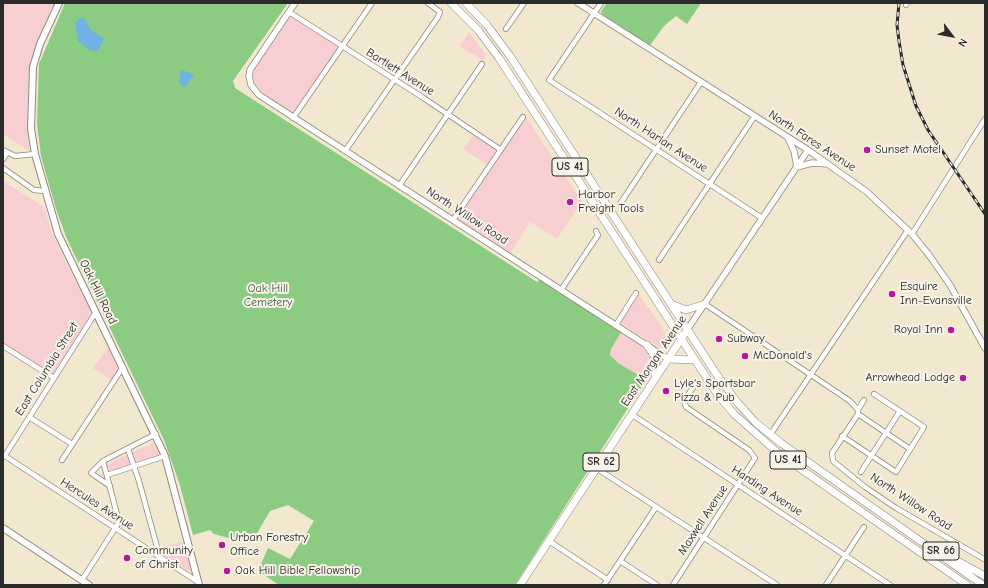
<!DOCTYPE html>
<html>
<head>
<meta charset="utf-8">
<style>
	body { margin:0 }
	#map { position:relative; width:988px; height:588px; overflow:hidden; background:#f2e7cf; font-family:"Comic Neue",sans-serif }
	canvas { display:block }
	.frame { position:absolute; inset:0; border:4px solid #2b2b2b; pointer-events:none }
	.north { position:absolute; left:932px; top:16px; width:40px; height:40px; -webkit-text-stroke:3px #f7f3e8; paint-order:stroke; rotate:122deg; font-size:11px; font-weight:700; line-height:16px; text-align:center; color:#2b2b2b }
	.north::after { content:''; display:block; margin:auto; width:14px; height:18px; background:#2b2b2b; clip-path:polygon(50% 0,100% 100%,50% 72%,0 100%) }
</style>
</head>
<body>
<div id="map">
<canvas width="988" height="588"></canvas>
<div class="frame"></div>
<div class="north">N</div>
</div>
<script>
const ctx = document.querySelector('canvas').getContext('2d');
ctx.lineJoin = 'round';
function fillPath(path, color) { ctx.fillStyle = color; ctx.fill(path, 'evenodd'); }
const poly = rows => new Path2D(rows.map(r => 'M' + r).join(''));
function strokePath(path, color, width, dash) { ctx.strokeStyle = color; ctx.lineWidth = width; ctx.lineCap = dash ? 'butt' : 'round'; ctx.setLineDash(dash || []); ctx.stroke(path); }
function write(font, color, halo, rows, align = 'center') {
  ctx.font = font + ' "Comic Neue",sans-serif'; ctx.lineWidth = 4; ctx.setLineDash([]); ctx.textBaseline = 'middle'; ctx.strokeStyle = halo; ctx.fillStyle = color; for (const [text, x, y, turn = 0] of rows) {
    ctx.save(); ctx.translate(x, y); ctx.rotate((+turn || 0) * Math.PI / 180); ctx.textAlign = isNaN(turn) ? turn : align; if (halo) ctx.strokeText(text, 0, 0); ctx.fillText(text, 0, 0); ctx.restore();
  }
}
const built = poly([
	[3,3,55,3,32,54,28,78,27,128,29,151,3,134],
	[289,16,339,47,294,115,263,94,254,82,253,74,256,65],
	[469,32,486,55,483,60,459,46],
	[526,117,582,202,557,239,530,222,510,254,460,221,459,216],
	[474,134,499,150,489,166,463,149],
	[3,181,44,207,52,233,71,273,94,315,54,378,3,346],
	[638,293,663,329,667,339,660,348,620,323],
	[621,332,648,350,654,362,652,371,644,383,640,376,618,363,610,355,611,349],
	[108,347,119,369,112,380,93,368],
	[153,443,161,457,111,474,108,466,109,463],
	[184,541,191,568,190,572,155,549]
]);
const green = poly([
	[65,3,288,3,233,81,235,88,537,282,540,279,621,332,611,349,610,355,618,363,640,376,644,383,515,585,279,585,258,571,268,548,290,559,314,521,288,505,270,511,252,542,232,539,214,534,210,530,193,535,180,485,164,440,67,239,56,209,41,156,37,124,39,64],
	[607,3,701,3,687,24,676,16,664,26,651,44,648,45,602,14,601,11]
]);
const water = poly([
	[81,18,84,18,90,29,104,39,98,51,90,50,78,41,75,22],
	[183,70,194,75,185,87,179,83,181,71]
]);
const minor = poly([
	[601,3,549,80,762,218],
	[906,5,907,3],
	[289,12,422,97,501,150],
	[506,29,524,3],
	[293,118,372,3],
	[3,150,15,156,35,154],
	[345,151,438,17,440,12,428,3],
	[3,159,7,153],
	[3,168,34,190,44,191],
	[399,186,482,64],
	[620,204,701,82],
	[453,220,523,117],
	[912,234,985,119],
	[659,260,754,117],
	[561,290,598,235,596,231],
	[705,304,850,401,858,410],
	[616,325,636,293],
	[3,346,54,378],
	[864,400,858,410,858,414,832,453,833,461,865,487,896,508,984,559],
	[631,414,890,585],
	[858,414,910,449],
	[29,417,72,444],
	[770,435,908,230],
	[842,436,896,472,924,427,874,394],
	[128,449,139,481,160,558],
	[5,456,198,582],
	[4,457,96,312],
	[62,460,123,367],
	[103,461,91,473,110,486],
	[596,468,777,585],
	[861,472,900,411],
	[107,475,165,456],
	[549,541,608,580],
	[620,561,657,585],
	[82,580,119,522,103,461,156,434],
	[604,585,656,507],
	[673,585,755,458,749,450,686,407,684,401,694,386],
	[826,585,864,527]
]);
const tertiary = poly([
	[295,3,250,70,249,76,251,85,259,95,668,359],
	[578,3,808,150,867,192,912,234,929,255,950,285,985,348],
	[788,138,794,151,797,167,812,163,827,164],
	[687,330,808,150]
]);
const secondary = poly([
	[59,3,40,44,33,67,31,129,35,154,58,234,165,456,199,585],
	[3,528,89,585]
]);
const primary = poly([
	[647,345,656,358,655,378],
	[520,585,687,330]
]);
const trunk = poly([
	[451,3,478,30,499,58,695,360,718,395,734,414,778,453,967,585],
	[466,3,487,25,510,56,715,372,737,402,756,423,781,443,983,585],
	[671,304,686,310,705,304],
	[668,359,695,360],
	[952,558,985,576]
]);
const rail = poly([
	[899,3,897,25,899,41,903,65,916,106,928,130,985,214]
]);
const markers = [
	[867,150,4,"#b5179e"],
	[570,202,4,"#b5179e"],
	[892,294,4,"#b5179e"],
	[951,330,4,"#b5179e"],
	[719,339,4,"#b5179e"],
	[745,356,4,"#b5179e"],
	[963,378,4,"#b5179e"],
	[666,391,4,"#b5179e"],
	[222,545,4,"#b5179e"],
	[127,558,4,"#b5179e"],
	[227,571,4,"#b5179e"]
];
const shields = [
	[570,167,36],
	[788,460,36],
	[601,462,36],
	[941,551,36]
];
const shieldNames = [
	["US 41",570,167],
	["US 41",788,460],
	["SR 62",601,462],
	["SR 66",941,551]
];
const streetNames = [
	["Bartlett Avenue",400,72,32],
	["North Harlan Avenue",661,140,33],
	["North Fares Avenue",812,141,33],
	["North Willow Road",467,216,33],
	["Oak Hill Road",98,292,64],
	["East Morgan Avenue",654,361,-56],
	["East Columbia Street",47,369,-58],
	["Harding Avenue",767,491,33],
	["North Willow Road",911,502,33],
	["Hercules Avenue",97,504,33],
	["Maxwell Avenue",703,520,-57]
];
const poiNames = [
	["Sunset Motel",875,150],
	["Harbor",578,195],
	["Freight Tools",578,209],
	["Esquire",900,287],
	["Inn-Evansville",900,301],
	["Royal Inn",943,330,"right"],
	["Subway",727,339],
	["McDonald's",753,356],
	["Arrowhead Lodge",955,378,"right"],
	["Lyle's Sportsbar",674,384],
	["Pizza & Pub",674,398],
	["Urban Forestry",230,538],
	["Office",230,552],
	["Community",135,551],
	["of Christ",135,565],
	["Oak Hill Bible Fellowship",235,571]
];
const parkNames = [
	["Oak Hill",268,289],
	["Cemetery",268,303]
];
fillPath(built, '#f7cfd0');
fillPath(green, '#8bcb82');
fillPath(water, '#6fb2e4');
strokePath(minor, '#8e897d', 6);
strokePath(tertiary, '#8e897d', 7);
strokePath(secondary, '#8e897d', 8);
strokePath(primary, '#8e897d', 8);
strokePath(trunk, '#8e897d', 8);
strokePath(minor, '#fff', 4.5);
strokePath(tertiary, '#fff', 5.5);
strokePath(secondary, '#fff', 6);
strokePath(primary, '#fff', 7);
strokePath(trunk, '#fff', 7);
strokePath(rail, '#2b2b2b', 3);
strokePath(rail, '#f7f3e8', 1.5, [4.5]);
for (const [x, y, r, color] of markers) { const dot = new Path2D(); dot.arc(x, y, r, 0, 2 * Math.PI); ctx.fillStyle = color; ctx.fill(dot); strokePath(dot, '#f7f3e8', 1.5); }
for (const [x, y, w] of shields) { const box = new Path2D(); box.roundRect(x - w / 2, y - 9, w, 18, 3); ctx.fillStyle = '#f7f3e8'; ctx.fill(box); strokePath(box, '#2b2b2b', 1); }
write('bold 11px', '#2b2b2b', null, shieldNames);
write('12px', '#2b2b2b', '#f7f3e8', streetNames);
write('12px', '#2b2b2b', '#f7f3e8', poiNames, 'left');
write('12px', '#485b45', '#f7f3e8', parkNames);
</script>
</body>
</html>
